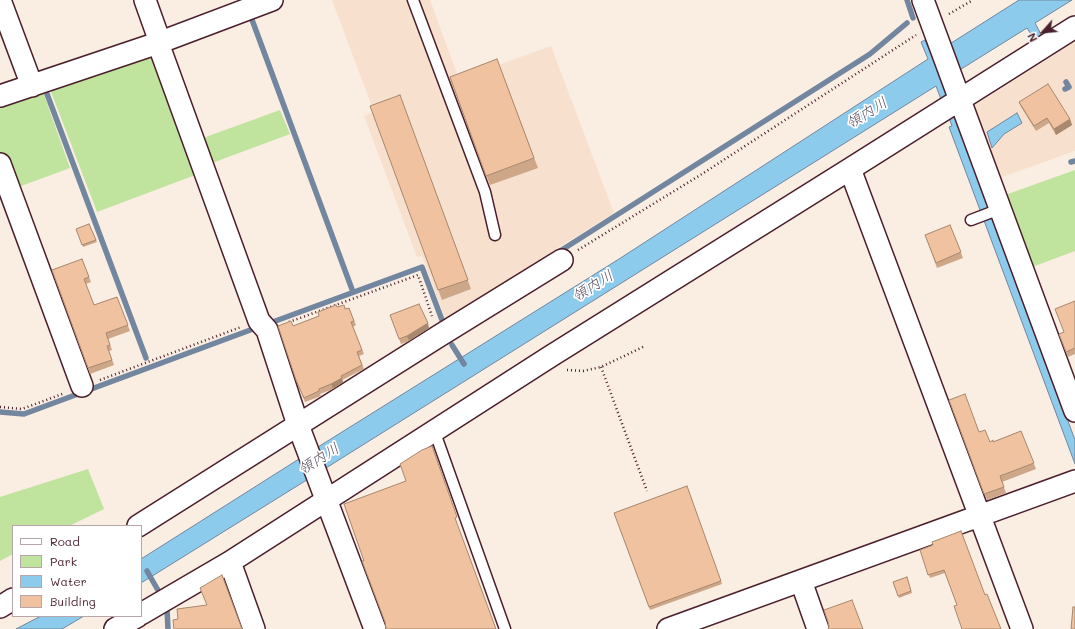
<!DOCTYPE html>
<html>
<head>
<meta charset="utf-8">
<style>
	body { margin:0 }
	#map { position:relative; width:1075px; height:629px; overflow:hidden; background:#faede2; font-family:Mali,sans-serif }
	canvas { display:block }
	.legend { position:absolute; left:12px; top:525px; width:130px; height:92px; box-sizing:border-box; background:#fff; border:1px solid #b7a5aa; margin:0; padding:5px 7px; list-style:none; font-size:12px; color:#4a1f2b }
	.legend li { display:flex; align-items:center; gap:8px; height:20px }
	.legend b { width:20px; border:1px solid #b7a5aa }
	.north { position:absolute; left:1023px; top:12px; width:40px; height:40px; -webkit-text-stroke:3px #fff; paint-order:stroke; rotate:243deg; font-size:11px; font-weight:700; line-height:16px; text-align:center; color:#4a1f2b }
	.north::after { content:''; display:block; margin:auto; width:14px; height:18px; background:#4a1f2b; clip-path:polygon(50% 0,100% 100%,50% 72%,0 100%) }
</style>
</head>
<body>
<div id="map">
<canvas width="1075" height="629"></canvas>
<ul class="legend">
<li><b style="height:5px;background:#fff"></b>Road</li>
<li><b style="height:11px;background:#c0e39d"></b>Park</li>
<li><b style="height:11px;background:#8dcbed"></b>Water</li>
<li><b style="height:11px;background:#f0c29f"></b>Building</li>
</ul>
<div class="north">N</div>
</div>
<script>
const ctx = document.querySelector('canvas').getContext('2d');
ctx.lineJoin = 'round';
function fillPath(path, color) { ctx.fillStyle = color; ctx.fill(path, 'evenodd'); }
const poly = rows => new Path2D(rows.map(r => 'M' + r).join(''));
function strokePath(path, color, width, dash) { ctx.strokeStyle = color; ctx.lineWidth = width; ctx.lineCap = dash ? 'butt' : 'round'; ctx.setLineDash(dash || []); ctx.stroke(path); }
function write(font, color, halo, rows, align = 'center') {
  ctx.font = font + ' Mali,"Klee One",sans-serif'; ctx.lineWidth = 3.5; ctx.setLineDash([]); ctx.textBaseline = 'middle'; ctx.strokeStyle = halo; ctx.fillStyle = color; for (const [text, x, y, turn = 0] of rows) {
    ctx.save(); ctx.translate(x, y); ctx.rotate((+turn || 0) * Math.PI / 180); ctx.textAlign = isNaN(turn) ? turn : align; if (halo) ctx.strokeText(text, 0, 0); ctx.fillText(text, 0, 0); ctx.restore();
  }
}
const built = poly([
	[332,0,430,0,459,79,551,46,614,213,548,254,549,257,446,321,422,256,417,257,364,116,374,112],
	[1075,42,1075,151,999,178,972,107]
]);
const green = poly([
	[153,51,198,174,97,212,50,89],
	[43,92,70,168,13,189,0,153,0,106],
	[280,110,290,134,212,163,203,138],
	[1075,170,1075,251,1032,267,1005,195],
	[88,469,104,509,69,526,13,526,13,554,0,561,0,497]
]);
const water = poly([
	[1019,0,1072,0,1035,23,1043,38,1036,42,1027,28,942,81,948,100,942,102,936,86,318,473,141,583,141,559,310,452,619,259,928,59,921,42,925,40,932,56,945,47,1019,0],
	[1017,113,1022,123,1004,134,992,148,987,132,1017,113],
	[955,116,1075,440,1075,464,949,127,952,126,949,118,955,116],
	[41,616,84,616,62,629,16,629,41,616]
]);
const stream = poly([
	[907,0,913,18],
	[251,17,353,292],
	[1065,89,1069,87,1066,82],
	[47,94,146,358],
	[1071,162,1075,161],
	[557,253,870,54,907,23],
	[270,323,422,267,442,320],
	[452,345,464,364],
	[0,412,24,414,253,329],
	[147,571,159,592],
	[167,609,168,629]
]);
const path = poly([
	[949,14,973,0],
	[578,250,702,174,916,35],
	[289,322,418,275,432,316],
	[601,367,647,491],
	[567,370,583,371,601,367,645,346],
	[100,380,241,327],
	[0,407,22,409,65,393]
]);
const lane = poly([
	[413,0,485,192,495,235],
	[971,220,1000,209],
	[434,430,505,629]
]);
const street = poly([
	[0,0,32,86],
	[145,0,160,42],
	[923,0,1075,411],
	[158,43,259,321,267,330,298,425,375,629],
	[0,96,158,43,272,0],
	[0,164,82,386],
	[850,169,1022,629],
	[138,526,439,336,562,260],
	[230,562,254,629],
	[801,581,818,629],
	[0,607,13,599],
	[141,614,230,562,551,356,850,169,1075,27],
	[115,629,138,616],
	[668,629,1075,481]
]);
const wall = poly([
	[497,59,538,168,490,185,450,77],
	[400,95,471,289,442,300,370,106],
	[1019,102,1070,119,1072,125,1056,135,1049,123,1036,131,1021,107],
	[89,224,97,242,83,247,76,229],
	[950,225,963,258,937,268,925,235],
	[82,259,91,282,86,284,94,305,117,297,130,331,108,339,112,350,109,351,114,365,90,374,52,270],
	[1075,301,1075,354,1068,357,1059,334,1064,332],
	[337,307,345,309,349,308,356,325,353,327,364,354,359,356,364,369,342,380,343,382,333,389,320,394,321,396,305,402,296,380,293,326,319,316],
	[390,315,429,328,409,341,401,344],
	[949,400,979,432,990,442,993,442,1021,431,1036,469,1002,482,1006,493,987,500],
	[687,486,722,584,650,610,614,513],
	[920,550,985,595,957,605,945,573,930,578],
	[907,577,912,593,899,598,893,582]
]);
const shadedWall = poly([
	[1070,119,1072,125,1056,135,1054,129],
	[428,323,429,328,409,341,407,336],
	[342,378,343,382,333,389,331,384]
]);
const building = poly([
	[497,59,534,158,486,176,450,77,497,59],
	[1048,84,1070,119,1054,129,1047,118,1034,126,1019,102,1048,84],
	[400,95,468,280,438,290,370,106,400,95],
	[89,224,96,240,82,245,76,229,89,224],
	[950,225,961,252,936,263,925,235,950,225],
	[82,259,89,277,84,279,94,305,117,297,128,325,106,333,110,345,107,346,112,360,88,368,52,270,82,259],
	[1075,301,1075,348,1066,352,1059,334,1064,332,1055,309,1075,301],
	[419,304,428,323,407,336,399,339,390,315,419,304],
	[336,305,337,307,344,305,345,309,349,308,354,321,351,322,362,350,357,352,362,365,341,376,342,378,331,384,319,389,319,391,304,398,296,380,278,326,291,321,293,326,319,316,318,312,336,305],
	[965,394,979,432,985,430,990,442,993,440,993,442,1021,431,1034,463,1000,476,1004,487,984,494,949,400,965,394],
	[432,446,457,517,455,518,496,629,385,629,386,628,385,622,362,561,364,561,344,504,406,481,400,464,422,450,432,446],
	[687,486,721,581,649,607,614,513,687,486],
	[961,531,985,595,987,594,1001,629,962,629,954,606,957,605,944,570,928,575,920,550,933,545,932,542,961,531],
	[222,575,242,629,174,629,173,620,178,619,177,609,207,605,200,588,222,575],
	[907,577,911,591,898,596,893,582,907,577],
	[852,600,863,629,828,629,829,627,828,622,824,610,852,600],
	[1073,607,1075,607,1075,629,1071,629,1073,607]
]);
const waterNames = [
	["領内川",867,113,-32],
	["領内川",593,286,-32],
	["領内川",319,459,-32]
];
fillPath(built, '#f7e0ce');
fillPath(green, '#c0e39d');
fillPath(water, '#8dcbed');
strokePath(water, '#72869f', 1);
strokePath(stream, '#72869f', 5.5);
strokePath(lane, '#4a1f2b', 13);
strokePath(street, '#4a1f2b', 24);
strokePath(path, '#4a1f2b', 2.5, [1, 3]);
strokePath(lane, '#fff', 10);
strokePath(street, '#fff', 21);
fillPath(wall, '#cea789');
fillPath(shadedWall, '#a8886f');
fillPath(building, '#f0c29f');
strokePath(building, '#a8886f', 1);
write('italic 15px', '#5e5365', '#fff', waterNames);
</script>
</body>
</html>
